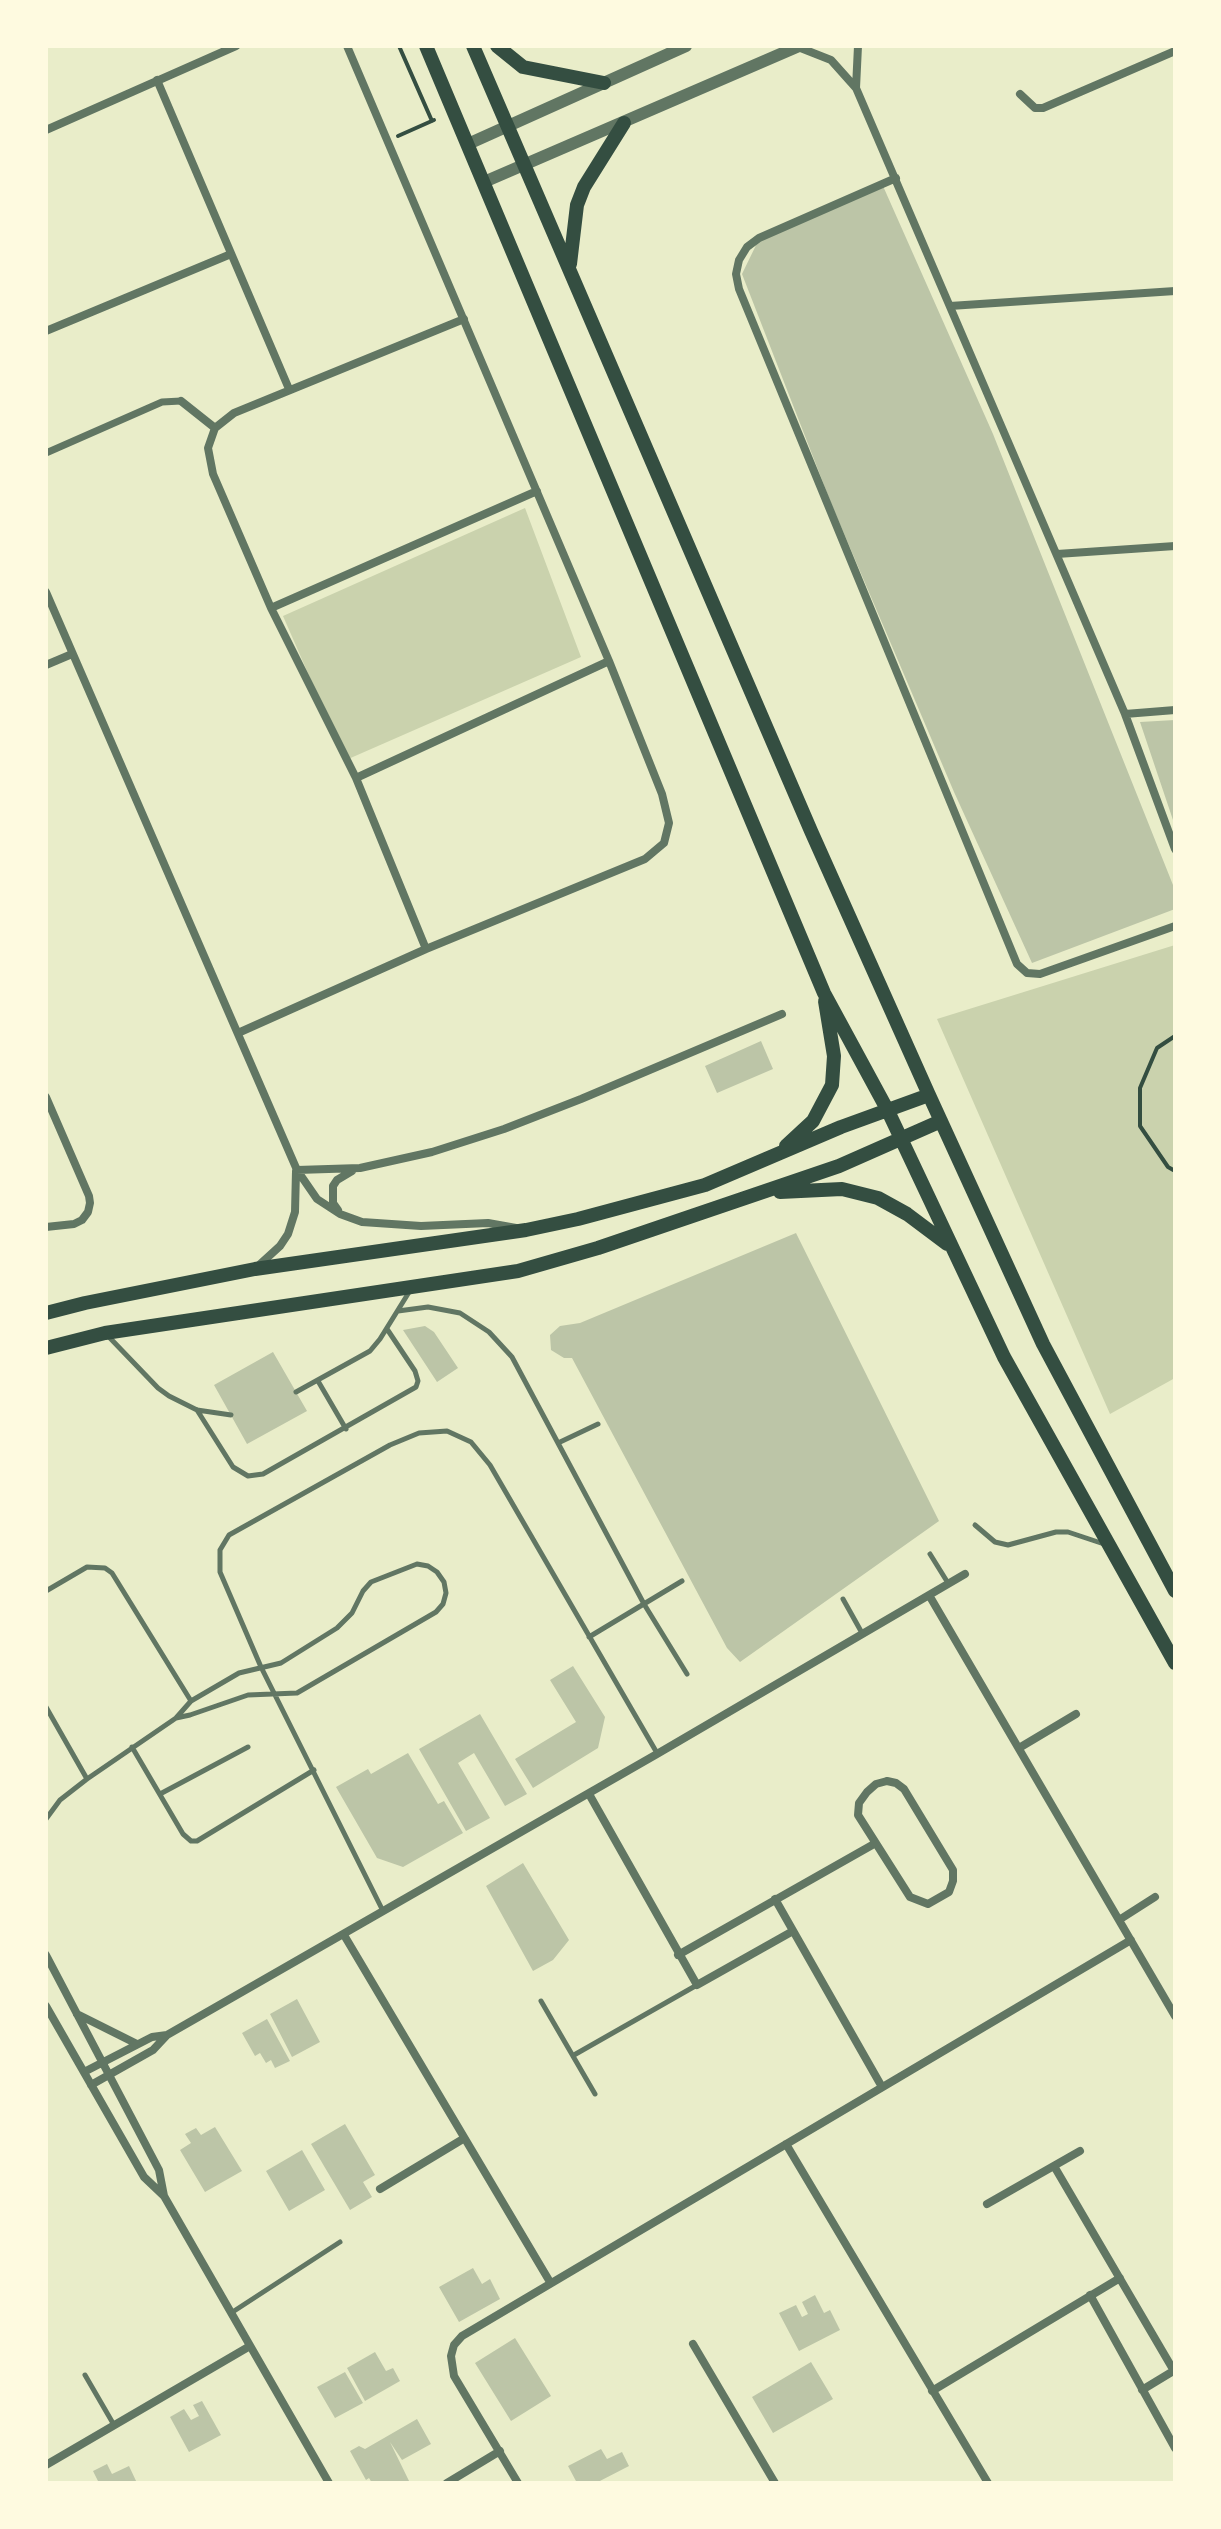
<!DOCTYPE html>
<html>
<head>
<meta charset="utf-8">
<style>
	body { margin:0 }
	#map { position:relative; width:1221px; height:2529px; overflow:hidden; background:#e9edc9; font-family:Montserrat,sans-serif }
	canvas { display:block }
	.frame { position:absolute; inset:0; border:48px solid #fefae0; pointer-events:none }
</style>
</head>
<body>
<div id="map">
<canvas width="1221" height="2529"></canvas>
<div class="frame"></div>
</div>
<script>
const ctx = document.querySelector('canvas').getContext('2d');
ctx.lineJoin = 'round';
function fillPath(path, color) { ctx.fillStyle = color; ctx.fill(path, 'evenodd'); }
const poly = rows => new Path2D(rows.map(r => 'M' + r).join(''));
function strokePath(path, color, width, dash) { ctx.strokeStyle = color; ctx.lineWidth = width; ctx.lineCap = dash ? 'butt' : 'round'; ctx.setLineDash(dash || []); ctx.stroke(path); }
const green = poly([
	[525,508,581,657,346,760,283,616],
	[1175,945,1175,1378,1110,1414,937,1019]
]);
const building = poly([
	[883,186,993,434,1175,890,1175,909,1032,963,954,792,831,503,742,274,759,239],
	[1175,720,1175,823,1174,823,1140,722],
	[761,1041,773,1069,717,1093,705,1066],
	[796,1233,939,1521,740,1662,727,1648,572,1358,564,1358,551,1350,550,1335,560,1326,580,1323],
	[425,1326,434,1332,458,1368,437,1382,403,1330],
	[273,1352,307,1411,247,1444,214,1385],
	[573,1666,605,1717,598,1748,533,1788,515,1759,576,1722,550,1680],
	[480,1714,527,1794,505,1806,474,1753,458,1763,490,1818,466,1831,419,1749],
	[408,1753,438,1804,444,1801,463,1833,403,1867,377,1858,336,1787,368,1769,371,1774],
	[523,1863,569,1940,553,1960,533,1971,486,1886],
	[297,1999,320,2042,292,2057,270,2014],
	[267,2019,290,2061,275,2068,271,2060,266,2063,260,2053,255,2056,242,2033],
	[345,2124,375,2175,363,2182,372,2197,350,2210,311,2144],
	[215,2127,242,2171,205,2192,180,2150,191,2143,185,2134,196,2128,201,2135],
	[302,2150,325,2190,289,2211,266,2171],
	[473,2268,482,2284,490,2279,500,2299,459,2322,439,2287],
	[815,2295,824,2313,830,2310,840,2330,799,2351,779,2313,796,2305,802,2317,808,2314,802,2302],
	[515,2338,551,2396,511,2421,475,2363],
	[375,2352,386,2371,393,2368,400,2381,365,2401,347,2368],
	[811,2362,833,2399,773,2433,752,2397],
	[345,2372,363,2403,335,2418,317,2387],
	[202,2401,221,2435,189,2452,170,2417,184,2409,191,2420,199,2416,193,2405],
	[417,2419,431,2444,402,2460,390,2442,410,2483,372,2483,369,2478,366,2480,350,2451,359,2446,365,2449],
	[601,2449,607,2459,622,2452,629,2466,596,2483,577,2483,568,2466],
	[107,2464,112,2474,129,2466,137,2483,99,2483,93,2471]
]);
const path = poly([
	[399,46,432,121],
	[398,136,434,120],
	[1175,1036,1157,1048,1140,1088,1140,1126,1168,1167,1175,1171]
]);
const service = poly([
	[398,1311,428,1307,460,1313,489,1332,512,1357,644,1604,687,1674],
	[109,1337,158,1388,169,1396,197,1410,231,1415],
	[318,1381,346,1429],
	[296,1392,370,1351,380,1339,411,1289],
	[197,1410,233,1467,248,1476,263,1474,416,1387,418,1381,415,1371,387,1329],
	[558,1443,598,1424],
	[975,1525,995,1542,1008,1545,1056,1532,1068,1532,1104,1544],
	[930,1554,948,1583],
	[417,1564,428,1566,437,1572,444,1582,446,1593,443,1604,436,1612,297,1693,248,1695,190,1715,176,1718,191,1701,239,1673,281,1663,337,1628,352,1613,363,1591,371,1582,417,1564],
	[46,1591,87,1567,105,1568,112,1573,191,1701],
	[843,1599,862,1633],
	[589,1637,682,1581],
	[46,1707,87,1779],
	[132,1747,183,1834,191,1841,197,1841,314,1770],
	[160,1794,248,1747],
	[46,1819,60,1800,87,1779,176,1718],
	[383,1911,261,1667,220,1572,220,1550,229,1535,390,1445,419,1433,447,1431,471,1442,490,1465,657,1753],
	[541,2001,595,2094],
	[574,2055,697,1985],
	[231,2313,340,2242],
	[85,2375,114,2425]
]);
const pedestrian = poly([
	[46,453,162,402,181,401]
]);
const minor = poly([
	[798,47,831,60,856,88,1125,714,1175,849],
	[157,80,289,389],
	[856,88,858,46],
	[1020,94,1035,108,1043,108,1175,51],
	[46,130,236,46],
	[896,178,759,238,747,247,739,260,736,274,739,289,1017,964,1027,973,1040,974,1175,926],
	[950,306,1175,291],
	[46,331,231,254],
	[181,401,215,428],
	[1057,554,1175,546],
	[46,592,297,1170,317,1199,340,1214,362,1222,421,1226,488,1223,516,1228],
	[271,608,537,491],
	[46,665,72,654],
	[1125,714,1175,710],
	[356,778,609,661],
	[426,949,356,778,271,608,213,474,208,448,215,428,234,413,464,319],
	[238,1033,426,949,645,859,664,843,669,823,662,794,609,661,347,46],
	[46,1097,89,1196,90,1203,88,1212,82,1220,74,1224,46,1227],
	[297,1170,360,1168,432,1152,504,1129,581,1099,782,1014],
	[338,1210,333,1203,333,1186,337,1180,352,1171],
	[257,1267,280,1246,288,1234,295,1212,296,1171],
	[929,1595,1175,2016],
	[1019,1748,1076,1714],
	[887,1781,896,1783,904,1789,953,1870,953,1881,949,1892,928,1904,910,1897,858,1815,859,1803,867,1792,876,1784,887,1781],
	[589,1794,697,1985,793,1931],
	[775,1899,882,2087],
	[1119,1920,1155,1897],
	[344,1935,550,2282],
	[46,1955,159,2170,164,2196],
	[678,1955,874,1844],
	[46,2006,144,2177,164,2196,329,2483],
	[77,2014,137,2044],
	[84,2072,152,2037,167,2035],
	[91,2085,153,2050,167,2035,657,1754,965,1574],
	[786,2144,988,2483],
	[1054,2166,1174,2371],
	[380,2189,463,2139],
	[987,2204,1080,2151],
	[1090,2295,1175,2448],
	[693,2344,775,2483],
	[1142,2390,1175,2370],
	[932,2391,1120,2278],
	[46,2465,250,2346],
	[447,2483,500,2451],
	[518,2483,454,2376,451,2356,454,2345,462,2336,1131,1940]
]);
const tertiary = poly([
	[468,144,686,46],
	[484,182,799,46]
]);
const secondary = poly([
	[426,46,824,993,888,1111,1004,1357,1175,1663],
	[473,46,811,831,929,1095,1043,1344,1175,1591],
	[497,46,523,67,604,83],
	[570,264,577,205,584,187,624,123],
	[786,1146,813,1121,832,1085,834,1056,825,1001],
	[780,1192,842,1189,878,1198,907,1214,947,1244],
	[46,1313,85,1303,255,1269,526,1230,578,1219,705,1185,841,1127,929,1095],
	[46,1348,105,1333,518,1271,598,1248,839,1166,941,1121]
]);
fillPath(green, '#cad2ad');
fillPath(building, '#bcc5a7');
strokePath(path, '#344e41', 4);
strokePath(service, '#617663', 5);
strokePath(pedestrian, '#617663', 7);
strokePath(minor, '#617663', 8);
strokePath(tertiary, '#617663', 12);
strokePath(secondary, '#344e41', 14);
</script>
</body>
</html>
